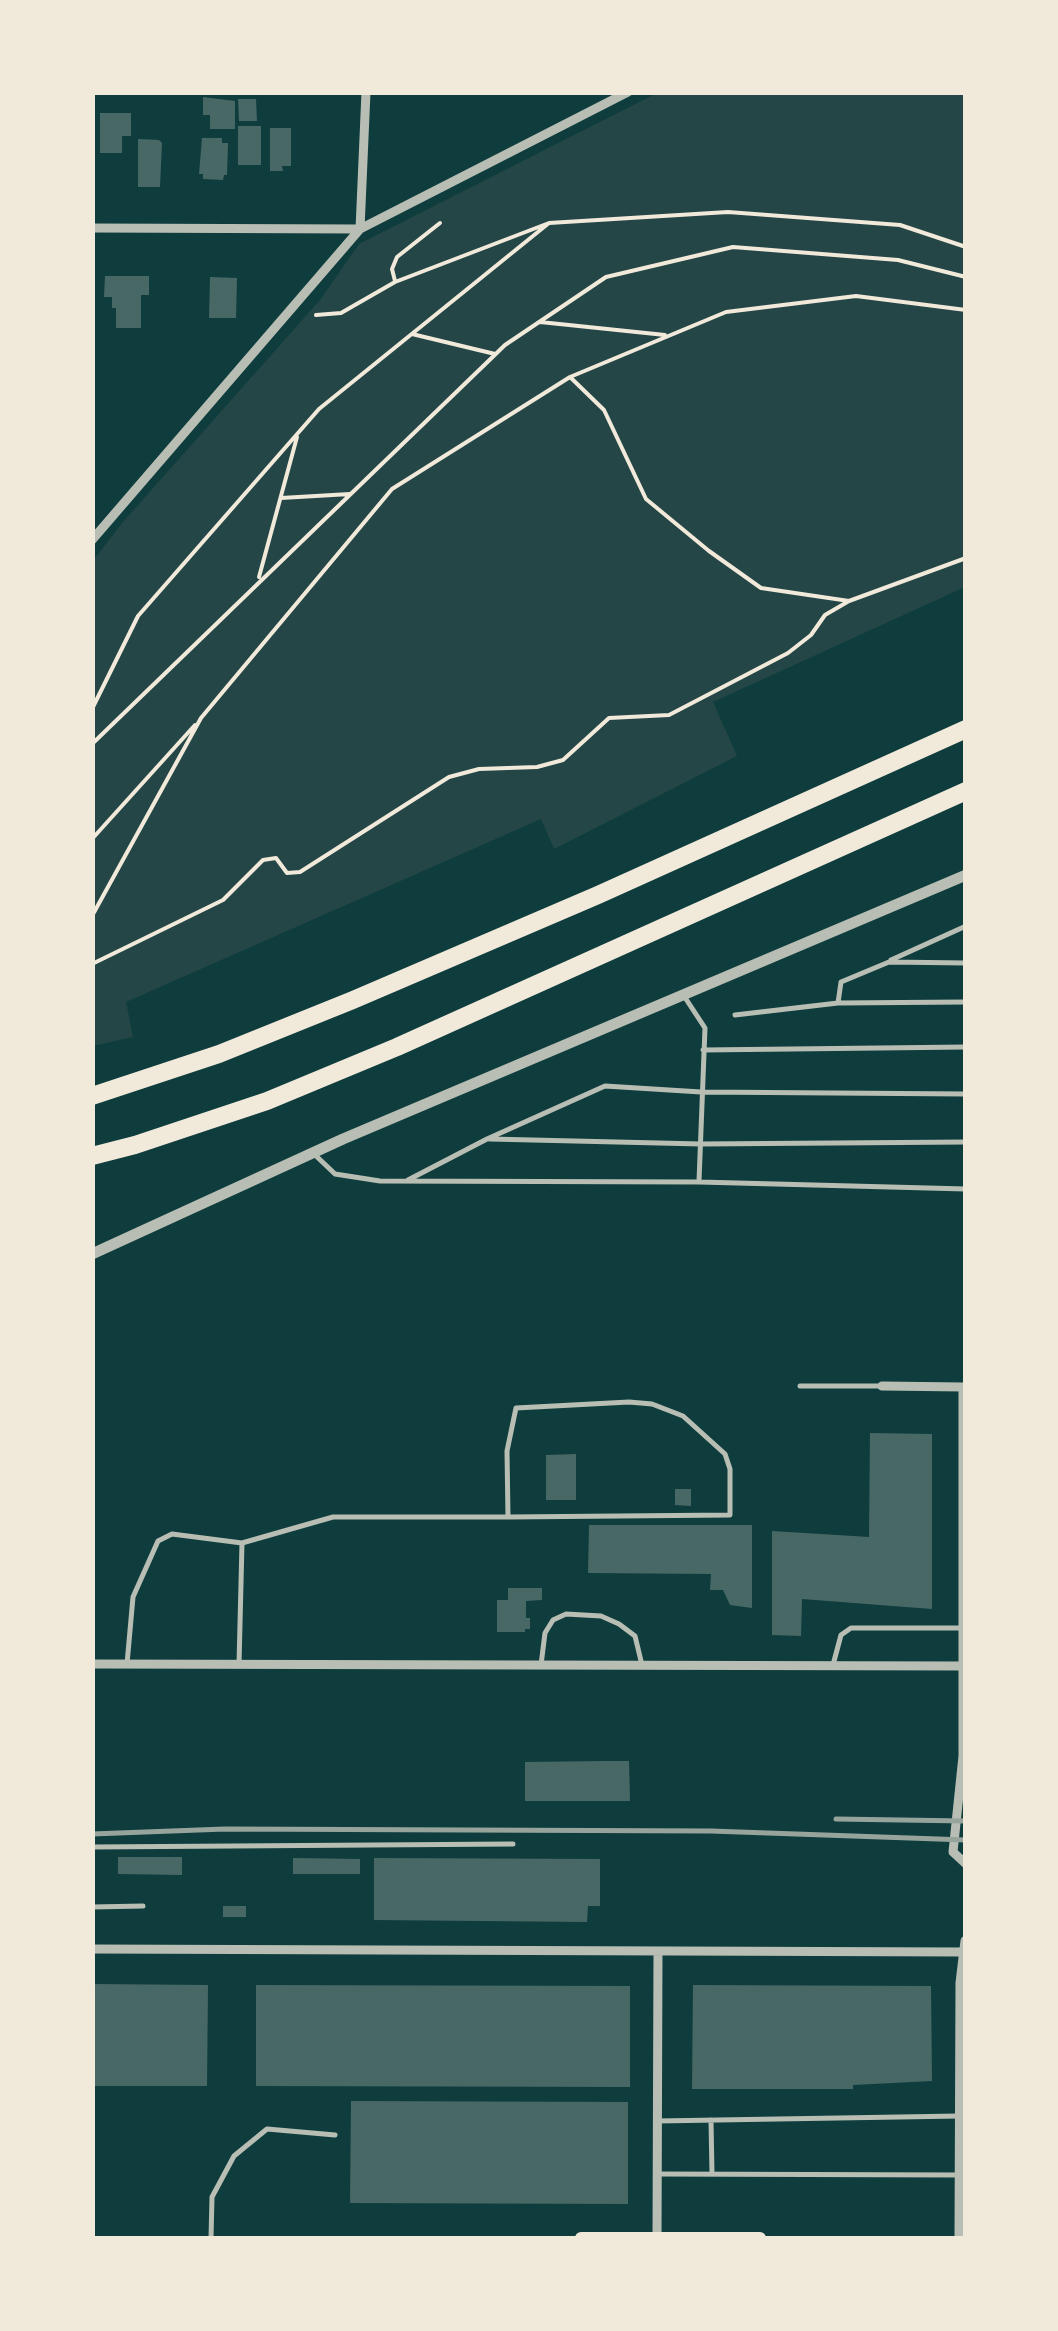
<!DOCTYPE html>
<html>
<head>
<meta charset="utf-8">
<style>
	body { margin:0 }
	#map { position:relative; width:1058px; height:2331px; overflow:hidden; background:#0f3d3e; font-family:"Source Sans 3",sans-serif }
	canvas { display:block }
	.frame { position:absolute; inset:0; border:95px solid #f1e9da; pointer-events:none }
</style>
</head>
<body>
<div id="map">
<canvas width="1058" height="2331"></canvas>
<div class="frame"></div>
</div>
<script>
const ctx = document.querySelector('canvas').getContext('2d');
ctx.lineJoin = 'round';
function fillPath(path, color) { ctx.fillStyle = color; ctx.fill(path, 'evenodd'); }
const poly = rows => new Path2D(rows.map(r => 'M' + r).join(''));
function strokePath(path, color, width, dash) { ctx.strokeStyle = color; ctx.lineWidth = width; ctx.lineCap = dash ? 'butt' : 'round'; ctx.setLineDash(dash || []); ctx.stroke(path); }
const green = poly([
	[657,93,965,93,965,587,713,702,737,756,554,849,541,819,126,1002,133,1037,93,1046,92,562,122,523,320,300,359,244]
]);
const building = poly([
	[203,97,235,101,235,129,210,129,210,115,203,115],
	[238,99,256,99,257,121,239,121],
	[100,113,131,113,131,136,122,136,122,153,100,153],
	[238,126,261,126,261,165,238,165],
	[270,128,291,128,291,166,282,166,283,171,270,171],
	[202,138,222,138,222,143,228,143,227,175,224,175,223,180,203,179,203,174,199,174],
	[138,139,159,140,162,143,160,187,138,187],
	[105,276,149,276,149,295,141,295,141,328,116,328,116,308,112,308,112,297,104,297],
	[210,277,237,278,236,318,209,318],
	[870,1433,932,1434,932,1609,802,1599,801,1636,772,1635,772,1531,869,1537],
	[576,1454,576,1500,546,1500,546,1455],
	[675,1489,691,1489,691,1506,675,1505],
	[589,1525,752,1525,752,1608,730,1605,723,1590,710,1590,711,1574,588,1573],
	[508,1588,542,1588,542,1600,526,1601,526,1618,530,1618,530,1629,525,1629,525,1632,497,1632,497,1600,508,1600],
	[605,1761,629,1761,630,1801,525,1801,525,1762],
	[118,1857,182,1857,182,1875,118,1874],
	[293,1858,360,1859,360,1874,293,1874],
	[374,1858,600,1859,600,1906,588,1906,587,1922,374,1920],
	[223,1906,246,1906,246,1917,223,1917],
	[92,1984,208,1985,207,2086,92,2086],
	[256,1985,630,1986,630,2087,256,2086],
	[693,1985,931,1986,932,2081,853,2085,853,2089,692,2089],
	[351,2101,628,2102,628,2204,350,2203]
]);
const path = poly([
	[395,281,392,269,397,257,440,223],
	[316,315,341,313,395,282,549,223,728,212,900,225,966,247],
	[540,322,665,335],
	[412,334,495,354],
	[570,377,604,410,646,499,709,551,761,588,849,601],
	[281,498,350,494],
	[259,577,297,437],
	[92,709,138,616,319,409,549,223],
	[92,744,505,345,606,277,733,247,898,260,966,277],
	[92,839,195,725],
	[92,916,201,718,392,489,570,377,726,312,856,296,966,310],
	[92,964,223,900,263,860,276,858,287,873,300,872,449,777,479,769,537,767,563,760,609,718,669,715,788,653,811,635,825,615,849,601,966,558]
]);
const service = poly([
	[891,960,966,926],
	[684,996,705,1028,699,1181],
	[838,1003,841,982,889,962,966,963],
	[735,1015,838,1003,966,1002],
	[703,1050,966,1047],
	[490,1139,701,1144,966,1142],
	[313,1153,335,1174,380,1181,699,1182,966,1189],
	[408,1180,487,1139,605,1086,701,1092,966,1094],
	[800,1386,882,1386],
	[127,1664,133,1597,158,1541,172,1534,242,1543,333,1517,508,1517,730,1515,730,1469,725,1454,683,1416,652,1404,629,1402,516,1408,507,1451,508,1517],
	[239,1664,242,1543],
	[541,1665,545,1633,553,1620,566,1614,601,1616,619,1624,635,1636,642,1665],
	[833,1665,841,1635,851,1628,963,1628],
	[92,1847,513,1844],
	[92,1907,143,1906],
	[711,2120,712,2174],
	[657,2121,959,2116],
	[657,2174,959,2175],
	[211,2238,212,2197,234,2156,267,2129,335,2135]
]);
const minor = poly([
	[92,228,360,229,366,92],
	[92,540,360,229,628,92],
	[882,1386,963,1387,963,1756,953,1852,966,1864],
	[92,1664,963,1666],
	[92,1949,964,1952],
	[657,2238,658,1951]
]);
const tertiary = poly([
	[92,1254,343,1139,966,875],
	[960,2238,961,1983,966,1941]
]);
const secondary = poly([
	[581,2238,760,2238]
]);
const motorway = poly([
	[92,1096,219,1054,353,1000,598,895,966,729],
	[92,1156,135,1145,267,1101,397,1047,966,791]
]);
const rail = poly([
	[836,1819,966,1821],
	[92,1834,225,1829,711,1831,966,1840]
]);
fillPath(green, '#244646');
fillPath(building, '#486865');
strokePath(path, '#f1e9da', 4);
strokePath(service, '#b8beb3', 5);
strokePath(minor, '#b8beb3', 9);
strokePath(tertiary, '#b8beb3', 11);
strokePath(secondary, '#f1e9da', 12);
strokePath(motorway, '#f1e9da', 18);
strokePath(rail, '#97a49c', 5);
</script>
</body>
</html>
